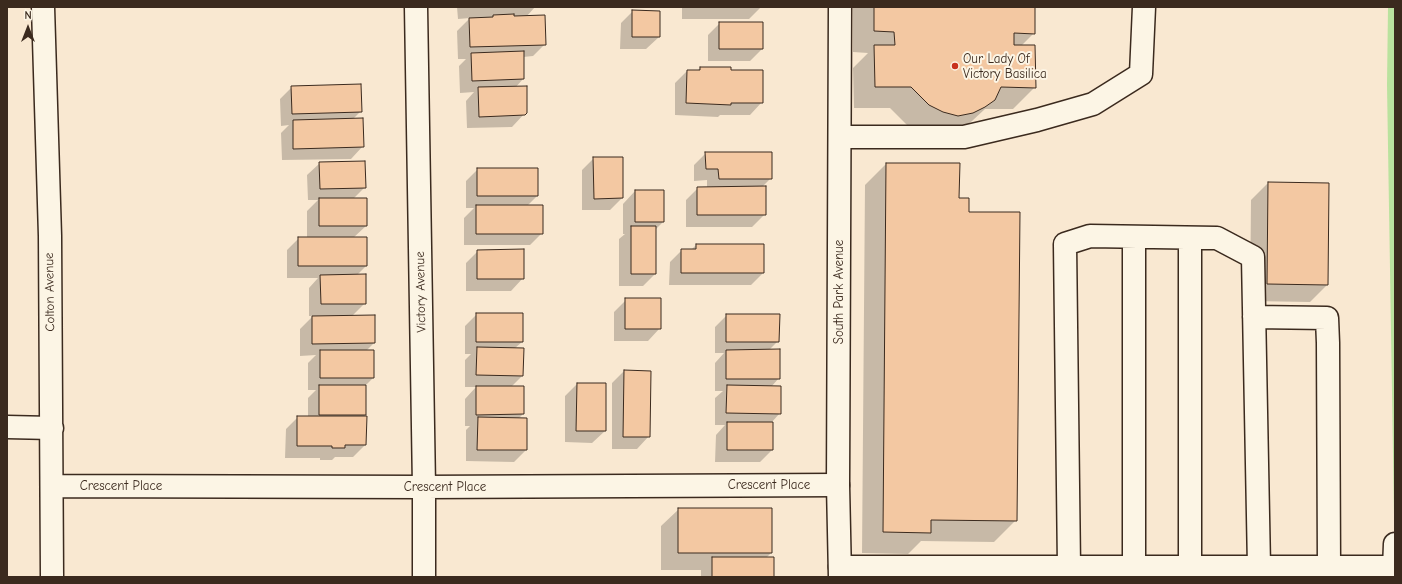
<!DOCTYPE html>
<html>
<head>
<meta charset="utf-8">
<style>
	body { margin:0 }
	#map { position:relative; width:1402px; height:584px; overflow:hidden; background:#f9e8d1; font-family:"Comic Neue",sans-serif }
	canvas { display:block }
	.frame { position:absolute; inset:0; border:8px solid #3b2a1e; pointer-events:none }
	.north { position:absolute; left:8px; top:8px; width:40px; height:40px; -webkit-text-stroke:3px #fcf5e5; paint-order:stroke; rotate:0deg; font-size:11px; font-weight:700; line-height:16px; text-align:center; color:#3b2a1e }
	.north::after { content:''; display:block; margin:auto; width:14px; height:18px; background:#3b2a1e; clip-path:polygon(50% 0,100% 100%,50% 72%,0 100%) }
</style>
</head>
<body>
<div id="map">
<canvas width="1402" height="584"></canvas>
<div class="frame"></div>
<div class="north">N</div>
</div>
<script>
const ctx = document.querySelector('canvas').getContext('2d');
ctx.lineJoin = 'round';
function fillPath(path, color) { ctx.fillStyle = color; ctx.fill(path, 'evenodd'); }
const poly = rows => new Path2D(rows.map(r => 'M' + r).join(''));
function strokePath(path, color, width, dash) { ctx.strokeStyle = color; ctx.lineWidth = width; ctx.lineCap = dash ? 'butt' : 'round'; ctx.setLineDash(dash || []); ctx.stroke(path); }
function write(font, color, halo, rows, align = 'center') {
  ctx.font = font + ' "Comic Neue",sans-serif'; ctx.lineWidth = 4; ctx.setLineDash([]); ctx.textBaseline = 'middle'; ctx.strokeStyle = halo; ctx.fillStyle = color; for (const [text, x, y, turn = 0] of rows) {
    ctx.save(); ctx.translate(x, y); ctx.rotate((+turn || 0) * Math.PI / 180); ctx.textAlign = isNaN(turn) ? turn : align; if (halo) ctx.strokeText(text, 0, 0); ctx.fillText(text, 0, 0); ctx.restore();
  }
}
const green = poly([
	[1388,7,1395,7,1395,577,1387,85]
]);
const shadow = poly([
	[457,7,535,7,526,17,545,44,533,56,523,57,523,79,515,88,526,112,512,127,467,128,466,101,474,92,460,93,459,66,466,59,458,59,457,31,470,18,458,19],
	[682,7,761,7,749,19,682,19],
	[853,7,1034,7,1034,33,1021,46,1035,87,1013,109,985,109,972,121,963,128,908,126,890,108,854,108,853,68,868,53,853,52],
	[633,11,659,12,659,37,646,49,620,49,621,23],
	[720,23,762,23,762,49,750,61,708,61,708,35],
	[700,68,730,71,762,102,750,115,720,115,718,117,675,115,675,83,687,71,697,71],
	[292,87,361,111,353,119,363,146,351,159,282,160,281,133,289,125,281,126,280,99],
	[706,153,771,178,762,187,765,214,752,227,686,227,686,200,698,188,707,188,707,180,694,181,694,165],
	[594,158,622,198,610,210,582,210,582,170],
	[320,163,365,187,353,199,366,226,353,238,366,238,366,266,357,275,365,303,352,316,374,343,366,351,373,378,365,386,365,415,363,417,366,417,365,445,353,457,335,457,332,460,320,460,320,458,285,458,286,429,298,417,308,417,308,398,316,390,308,390,308,363,316,355,300,356,300,329,313,316,309,316,309,288,318,278,287,278,287,250,299,238,307,238,307,211,318,200,308,200,307,175],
	[886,164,968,213,1016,520,994,542,921,541,908,554,862,553,865,185],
	[478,169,537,196,527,206,542,233,530,245,464,245,464,218,474,208,466,208,466,181],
	[1268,183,1328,184,1327,285,1310,302,1250,301,1251,200],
	[635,191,663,191,663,222,655,230,655,274,643,286,619,286,619,239,625,234,623,234,623,204],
	[696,245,763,273,751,285,669,285,670,262,682,250,691,250],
	[478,251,523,278,511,291,466,291,466,263],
	[626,300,660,328,648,341,614,341,614,312],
	[477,314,522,342,515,348,522,376,511,387,523,414,518,419,526,450,514,462,466,461,466,430,470,426,465,426,465,399,476,387,465,387,465,360,471,354,465,354,465,326],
	[727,315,778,341,769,350,779,378,771,387,780,413,771,423,772,450,760,462,715,462,716,435,725,425,715,425,715,398,723,391,715,391,715,363,724,353,715,353,715,327],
	[624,371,649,436,637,449,612,449,612,383],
	[577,384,605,431,592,443,565,442,565,396],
	[679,509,771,553,766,558,773,577,701,577,701,570,661,570,661,526]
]);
const building = poly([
	[874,7,1035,7,1035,34,1014,33,1014,45,1035,45,1036,88,1001,87,995,100,985,107,973,113,958,116,943,112,929,105,911,87,875,87,874,45,895,45,894,32,874,31,874,7],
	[632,10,660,11,660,37,632,37,632,10],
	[514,14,514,16,545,15,546,45,470,47,469,18,493,17,493,15,514,14],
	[719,22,763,22,763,49,719,49,719,22],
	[524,51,524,79,472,81,471,53,524,51],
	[700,67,731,67,731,70,763,70,763,103,731,103,731,105,686,103,687,70,700,70,700,67],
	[361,84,362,112,292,114,291,86,361,84],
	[527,86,527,113,525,115,479,117,478,87,527,86],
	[363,118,364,147,293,149,293,120,363,118],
	[705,152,772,152,772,179,719,179,718,169,706,169,705,152],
	[593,157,623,157,623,198,594,199,593,157],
	[365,161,366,188,320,189,319,162,365,161],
	[886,163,960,163,959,198,969,198,969,212,1020,212,1017,521,931,520,931,533,883,532,886,163],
	[477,168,538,168,538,196,477,196,477,168],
	[1268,182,1329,183,1328,285,1267,284,1268,182],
	[766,186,766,215,697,215,697,187,766,186],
	[635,190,664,190,664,222,635,222,635,190],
	[319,198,367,198,367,226,319,226,319,198],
	[476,205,543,205,543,234,476,234,476,205],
	[631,226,656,226,656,274,631,274,631,226],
	[298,237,367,237,367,266,298,266,298,237],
	[696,244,764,244,764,273,681,273,681,249,696,249,696,244],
	[524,249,524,279,477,279,477,250,524,249],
	[366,274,366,304,321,304,320,275,366,274],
	[625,298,661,298,661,329,625,329,625,298],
	[476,313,523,313,523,342,476,342,476,313],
	[726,314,780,314,779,342,726,342,726,314],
	[375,315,375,343,312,344,312,316,375,315],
	[477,347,524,348,523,376,476,375,477,347],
	[780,349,780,379,726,379,726,350,780,349],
	[320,350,374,350,374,378,320,378,320,350],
	[624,370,651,371,650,437,623,437,624,370],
	[577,383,606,383,606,431,576,431,577,383],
	[319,385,366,385,366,415,319,415,319,385],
	[727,385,781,386,781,414,726,413,727,385],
	[476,386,524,386,524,414,476,415,476,386],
	[297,416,367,416,366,445,345,445,345,448,332,448,332,446,297,446,297,416],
	[478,417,527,418,527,450,477,450,478,417],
	[727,422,773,422,773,450,727,450,727,422],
	[678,508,772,508,772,553,678,553,678,508],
	[712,557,774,557,774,577,712,577,712,557]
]);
const minor = poly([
	[43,7,50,236,52,577],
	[416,7,424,487,424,577],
	[840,137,964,137,1037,120,1093,104,1141,74,1144,7],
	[1134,237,1134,567],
	[1190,238,1190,567],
	[1254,317,1327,318,1328,343,1329,567],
	[7,427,52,428],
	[52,486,424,487,838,485],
	[840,567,1388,567,1394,569,1394,577],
	[1069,567,1065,244,1090,236,1217,238,1253,257,1259,567],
	[1394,569,1395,544]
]);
const major = poly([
	[840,577,838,485,840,7]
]);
const markers = [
	[955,66,4,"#c8321e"]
];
const poiNames = [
	["Our Lady Of",963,59],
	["Victory Basilica",963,74]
];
const streetNames = [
	["Colton Avenue",50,292,-91],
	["Victory Avenue",421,292,-91],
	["South Park Avenue",839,292,-90],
	["Crescent Place",769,485],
	["Crescent Place",121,486],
	["Crescent Place",445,487]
];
fillPath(green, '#bae29e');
fillPath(shadow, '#0003');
fillPath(building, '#f3c8a2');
strokePath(building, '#3b2a1e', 1);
strokePath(minor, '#3b2a1e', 25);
strokePath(major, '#3b2a1e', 25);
strokePath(minor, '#fcf5e5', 22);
strokePath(major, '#fcf5e5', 22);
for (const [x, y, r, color] of markers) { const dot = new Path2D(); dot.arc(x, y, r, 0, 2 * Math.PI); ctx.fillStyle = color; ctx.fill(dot); strokePath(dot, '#fcf5e5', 1.5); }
write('13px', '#3b2a1e', '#fcf5e5', poiNames, 'left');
write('13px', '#3b2a1e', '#fcf5e5', streetNames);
</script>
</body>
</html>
